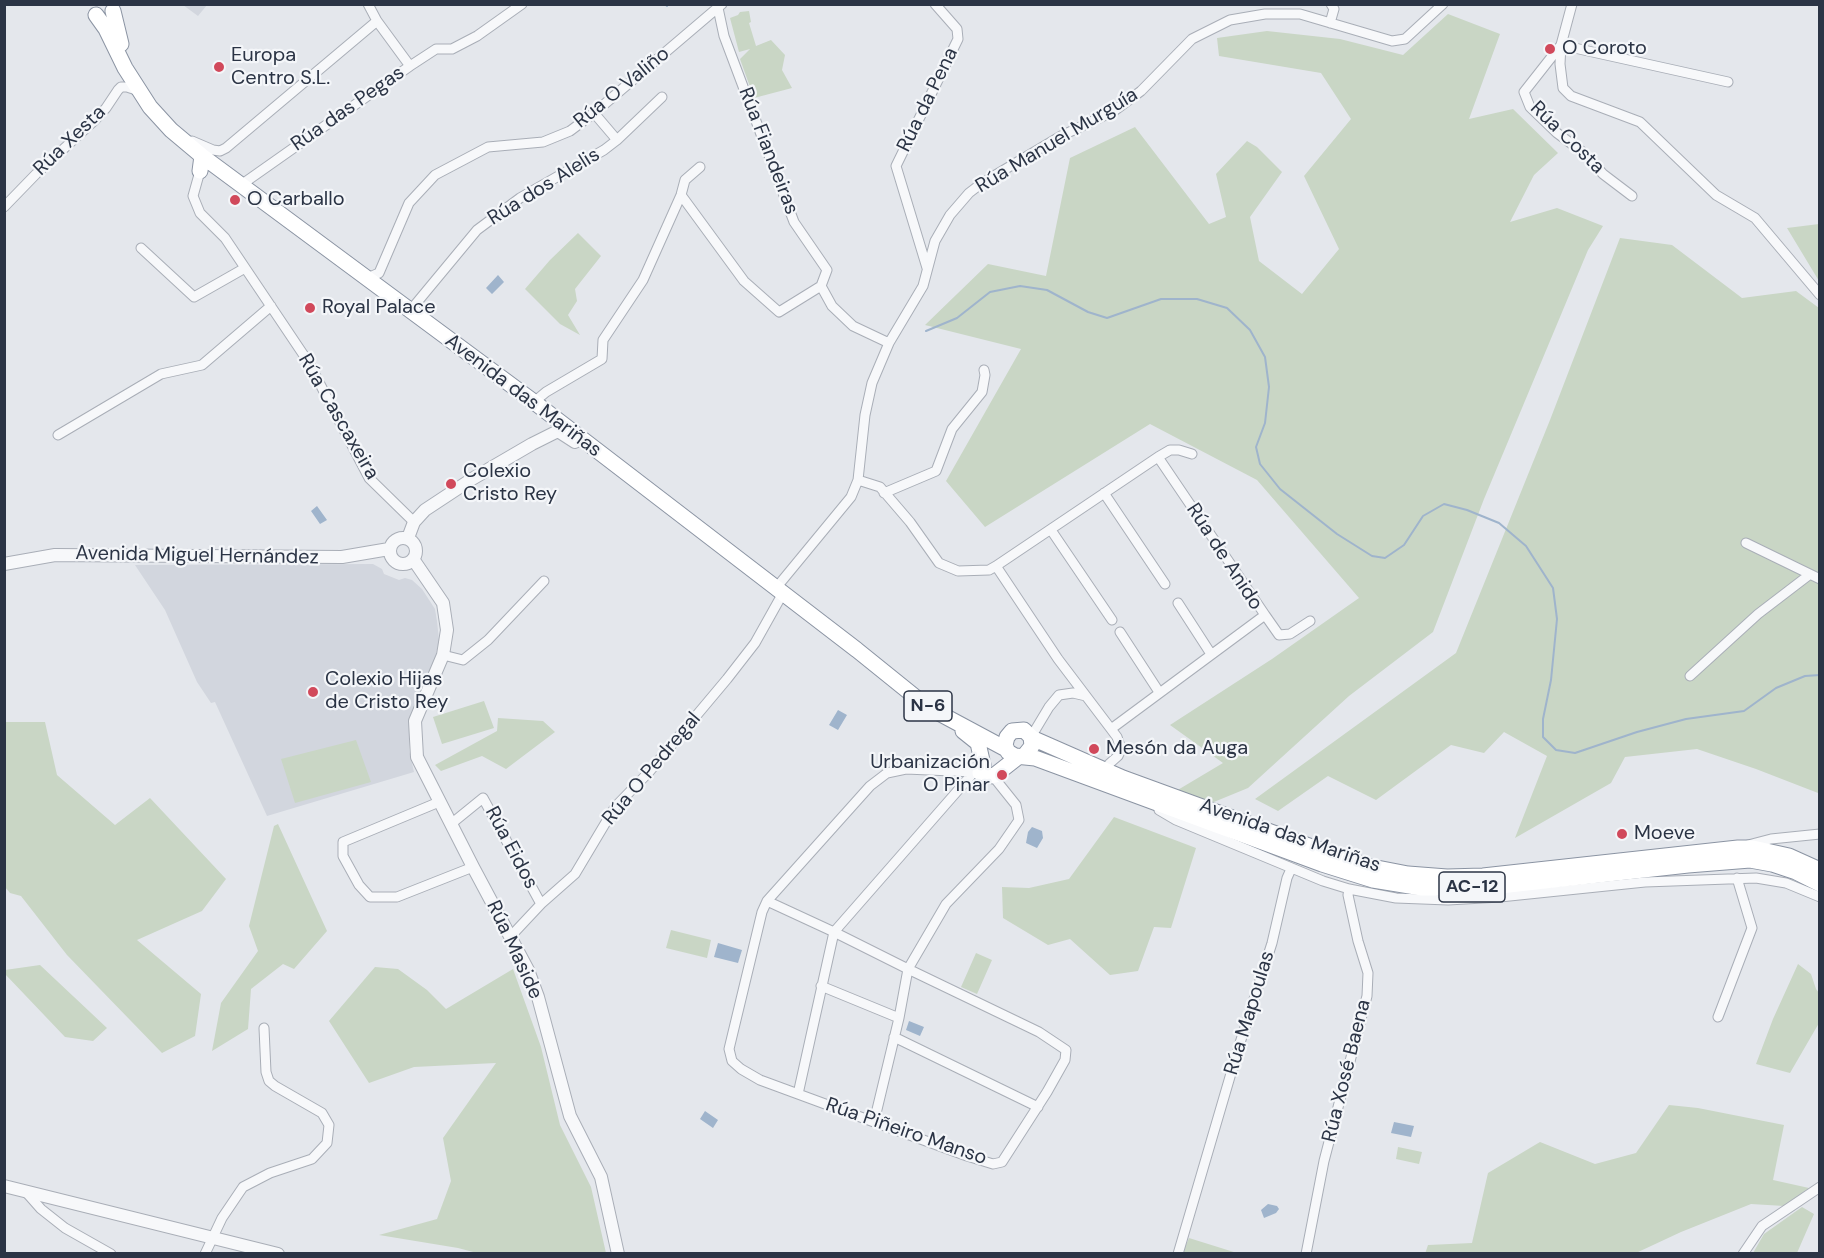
<!DOCTYPE html>
<html>
<head>
<meta charset="utf-8">
<style>
	body { margin:0 }
	#map { position:relative; width:1824px; height:1258px; overflow:hidden; background:#e4e7ec; font-family:"DM Sans",sans-serif }
	canvas { display:block }
	.frame { position:absolute; inset:0; border:6px solid #2b3445; pointer-events:none }
</style>
</head>
<body>
<div id="map">
<canvas width="1824" height="1258"></canvas>
<div class="frame"></div>
</div>
<script>
const ctx = document.querySelector('canvas').getContext('2d');
ctx.lineJoin = 'round';
function fillPath(path, color) { ctx.fillStyle = color; ctx.fill(path, 'evenodd'); }
const poly = rows => new Path2D(rows.map(r => 'M' + r).join(''));
function strokePath(path, color, width, dash) { ctx.strokeStyle = color; ctx.lineWidth = width; ctx.lineCap = dash ? 'butt' : 'round'; ctx.setLineDash(dash || []); ctx.stroke(path); }
function write(font, color, halo, rows, align = 'center') {
  ctx.font = font + ' "DM Sans",sans-serif'; ctx.lineWidth = 4.5; ctx.setLineDash([]); ctx.textBaseline = 'middle'; ctx.strokeStyle = halo; ctx.fillStyle = color; for (const [text, x, y, turn = 0] of rows) {
    ctx.save(); ctx.translate(x, y); ctx.rotate((+turn || 0) * Math.PI / 180); ctx.textAlign = isNaN(turn) ? turn : align; if (halo) ctx.strokeText(text, 0, 0); ctx.fillText(text, 0, 0); ctx.restore();
  }
}
const built = poly([
	[183,5,207,5,198,16],
	[373,564,382,569,384,574,399,580,405,578,412,580,422,589,435,609,437,621,439,640,435,659,417,705,409,731,409,750,414,772,267,816,215,702,211,703,197,682,165,610,135,565]
]);
const green = poly([
	[749,11,751,22,749,23,756,46,771,40,785,55,782,70,792,88,754,98,740,59,750,49,739,52,730,18,738,15,740,12],
	[1448,14,1500,34,1469,119,1513,109,1558,153,1534,175,1510,222,1557,208,1603,226,1588,250,1484,499,1433,632,1349,696,1248,788,1209,804,1176,791,1223,763,1170,725,1272,659,1359,598,1257,480,1150,424,985,527,946,481,1021,349,925,325,988,264,1046,276,1070,158,1135,127,1209,224,1226,217,1216,174,1247,141,1257,147,1282,172,1250,217,1259,261,1302,294,1339,249,1304,176,1351,119,1321,73,1219,56,1217,38,1267,31,1340,39,1403,55],
	[1819,224,1820,224,1819,281,1787,228],
	[578,233,601,256,575,289,577,301,568,315,580,335,560,324,525,289,550,260],
	[1620,238,1672,245,1742,298,1796,291,1819,308,1819,792,1818,793,1756,769,1697,749,1625,757,1611,783,1515,838,1547,756,1504,732,1484,753,1451,745,1376,800,1328,776,1278,811,1255,799,1456,653,1550,420],
	[484,701,494,728,442,744,433,717],
	[498,718,543,721,555,732,506,769,482,756,441,771,435,765,497,731],
	[5,722,45,722,57,775,115,825,150,798,226,879,202,911,137,940,201,994,195,1036,162,1053,67,955,21,896,10,893,5,887],
	[356,740,371,782,295,803,281,759],
	[1114,817,1196,848,1171,928,1154,927,1138,971,1110,975,1070,939,1048,945,1003,918,1002,887,1029,888,1069,879],
	[278,824,327,931,294,969,283,964,251,989,248,1029,212,1051,221,1003,258,951,249,926,274,826],
	[671,930,711,940,707,958,666,948],
	[976,953,992,960,977,994,961,987],
	[1798,964,1811,974,1816,989,1819,993,1819,1023,1790,1073,1756,1064,1773,1019],
	[40,965,107,1028,93,1041,65,1037,5,974,5,970],
	[375,967,398,969,427,990,446,1009,513,969,541,1047,560,1125,591,1187,606,1253,477,1253,458,1248,379,1235,437,1219,451,1181,443,1138,496,1063,414,1067,369,1083,329,1021],
	[1669,1105,1698,1108,1784,1125,1773,1180,1809,1188,1784,1206,1751,1204,1681,1232,1636,1253,1425,1254,1428,1245,1472,1243,1488,1173,1540,1142,1595,1164,1636,1153],
	[1398,1147,1422,1152,1419,1164,1396,1159],
	[1802,1207,1814,1214,1797,1253,1753,1253,1764,1234],
	[1189,1238,1237,1253,1182,1254]
]);
const water = poly([
	[498,275,504,282,492,294,486,288],
	[317,506,327,520,320,524,311,511],
	[838,710,847,715,838,730,829,725],
	[1032,827,1042,831,1043,838,1037,848,1026,843,1028,832],
	[718,943,742,950,738,963,714,957],
	[909,1021,924,1027,920,1036,906,1030],
	[705,1111,718,1120,713,1128,700,1119],
	[1394,1122,1414,1126,1411,1137,1391,1133],
	[1268,1204,1277,1206,1279,1209,1276,1213,1264,1218,1261,1210]
]);
const stream = poly([
	[665,4,667,6],
	[926,331,957,318,990,292,1020,286,1047,290,1088,312,1107,318,1161,299,1197,299,1227,308,1250,330,1265,357,1269,387,1265,423,1256,447,1260,464,1280,489,1337,534,1372,556,1385,558,1404,545,1423,516,1444,504,1467,510,1499,523,1526,546,1553,588,1557,619,1551,680,1543,719,1543,737,1556,750,1575,753,1637,732,1686,719,1744,711,1776,688,1805,676,1820,675]
]);
const minor = poly([
	[1572,4,1561,45,1560,64,1563,88,1571,96,1640,122,1716,195,1755,218,1820,295],
	[718,8,724,36,794,222,827,270,821,286],
	[1330,23,1334,9,1331,4],
	[410,66,436,49,452,49,477,36,522,4],
	[594,113,617,140],
	[192,141,213,150,220,151,226,148,377,21],
	[200,171,193,196,200,213,225,238,309,363,369,478,414,522],
	[241,185,410,66,377,21,368,4],
	[681,195,744,281,779,312,821,286],
	[1632,196,1603,174,1584,153,1557,133,1530,107,1524,92,1561,45,1728,82],
	[4,207,36,174,94,121,106,108,118,90,121,87,127,87,139,91],
	[141,248,194,297,245,268],
	[927,268,896,166,958,39,957,29,935,4],
	[365,279,379,273,409,203,435,175,488,147,543,142,570,131,594,113,722,4],
	[821,286,832,306,853,326,889,343],
	[409,312,477,230,520,198,604,150,617,140,662,97],
	[534,402,546,392,602,359,603,340,643,280,681,195,685,180,700,167],
	[58,435,161,374,202,365,271,306],
	[1158,457,1265,615,1111,729,1058,659,996,566,1158,457],
	[1158,457,1170,450,1179,450,1192,454],
	[858,480,880,487,910,522,939,563,958,571,989,570,996,566],
	[884,493,936,471,952,429,982,392,985,375,984,370],
	[1104,493,1165,584],
	[1051,530,1112,620],
	[1746,543,1820,579],
	[776,588,851,497,858,480,865,415,872,383,889,343,923,286,935,241,950,215,969,193,982,183,1061,136,1114,111,1141,91,1192,39,1230,20,1265,14,1300,14,1392,41,1405,39,1443,4],
	[1178,603,1211,654],
	[1265,615,1279,635,1290,634,1310,621],
	[1120,632,1159,692],
	[443,655,463,660,488,640,544,581],
	[1690,676,1758,614,1809,575],
	[1031,737,1049,707,1059,695,1073,693,1086,696],
	[1109,764,1118,756,1121,749,1117,737,1111,729],
	[439,802,343,842,343,856,359,885,370,897,397,897,473,867],
	[1159,810,1176,820,1323,881,1349,889,1396,898,1448,900,1500,897,1645,882,1756,878,1786,883,1820,897],
	[451,824,483,798,541,904],
	[1748,845,1771,839,1820,834],
	[767,901,834,932,908,969,1039,1032,1066,1050,1065,1060,1047,1092,1002,1162,993,1164,967,1156,874,1122,760,1080,741,1069,732,1061,729,1049,762,912,767,901,870,786,887,773,906,769,974,772,996,780,1016,805,1019,820,999,849,946,904,908,969,899,1018,874,1122],
	[511,936,541,904,575,874,615,807,649,772,727,679,755,643,783,593],
	[821,986,899,1018],
	[1718,1017,1752,928,1737,878],
	[894,1037,1038,1107],
	[798,1094,834,932,974,772],
	[26,1192,41,1209,65,1228,111,1254],
	[205,1254,222,1218,243,1187,270,1173,312,1159,327,1143,329,1125,322,1113,275,1086,269,1081,266,1072,264,1028],
	[1178,1254,1239,1046,1272,943,1287,878,1291,869],
	[1306,1254,1324,1161,1367,996,1368,973,1358,941,1348,895,1349,889],
	[1743,1254,1762,1226,1820,1187]
]);
const tertiary = poly([
	'390 551a13 13 0 1 1 26 0a13 13 0 1 1-26 0Z',
	[408,538,414,522,425,510,472,479,532,444,558,431,575,442],
	[413,559,443,603,447,630,443,655,415,721,417,757,473,867,528,970,538,997,570,1116,601,1177,618,1254],
	[4,564,55,555,342,557,389,549],
	[4,1186,278,1254]
]);
const trunk = poly([
	[113,11,121,44],
	[96,15,106,29,125,68,150,107,171,130,202,156,534,402,857,650,919,700,937,712,1006,749],
	[200,171,202,156],
	[963,731,978,743,983,765,980,773],
	[1032,738,1123,778,1331,854,1372,867,1408,874,1447,877,1483,876,1738,848,1753,848,1789,856,1820,870],
	[1024,756,1032,746,1031,737,1024,730,1012,731,1007,737,1005,745,1008,752,1015,756,1035,758,1322,864,1373,880,1422,888,1457,888,1500,886,1688,865,1750,860,1772,864,1796,872,1820,884],
	[988,776,995,775,1018,757]
]);
const markers = [
	[1550,49,6,"#d1495b"],
	[219,67,6,"#d1495b"],
	[235,200,6,"#d1495b"],
	[310,308,6,"#d1495b"],
	[451,484,6,"#d1495b"],
	[313,692,6,"#d1495b"],
	[1094,749,6,"#d1495b"],
	[1002,775,6,"#d1495b"],
	[1622,834,6,"#d1495b"]
];
const shields = [
	[928,706,48],
	[1472,887,66]
];
const shieldNames = [
	["N-6",928,706],
	["AC-12",1472,887]
];
const poiNames = [
	["O Coroto",1562,49],
	["Europa",231,56],
	["Centro S.L.",231,79],
	["O Carballo",247,200],
	["Royal Palace",322,308],
	["Colexio",463,472],
	["Cristo Rey",463,495],
	["Colexio Hijas",325,680],
	["de Cristo Rey",325,703],
	["Mesón da Auga",1106,749],
	["Urbanización",990,763,"right"],
	["O Pinar",990,786,"right"],
	["Moeve",1634,834]
];
const streetNames = [
	["Rúa O Valiño",622,88,-39],
	["Rúa da Pena",928,100,-64],
	["Rúa das Pegas",348,109,-35],
	["Rúa Costa",1567,138,44],
	["Rúa Xesta",70,141,-44],
	["Rúa Manuel Murguía",1057,141,-31],
	["Rúa Fiandeiras",768,151,69],
	["Rúa dos Alelis",544,187,-32],
	["Avenida das Mariñas",523,396,37],
	["Rúa Cascaxeira",338,417,60],
	["Avenida Miguel Hernández",197,556,1],
	["Rúa de Anido",1224,557,57],
	["Rúa O Pedregal",652,769,-50],
	["Avenida das Mariñas",1290,836,19],
	["Rúa Eidos",511,848,62],
	["Rúa Maside",514,950,65],
	["Rúa Mapoulas",1250,1013,-73],
	["Rúa Xosé Baena",1347,1071,-76],
	["Rúa Piñeiro Manso",906,1132,19]
];
fillPath(built, '#d2d6de');
fillPath(green, '#c9d6c5');
fillPath(water, '#9fb4cc');
strokePath(stream, '#9fb4cc', 2);
strokePath(minor, '#a9aeb7', 11);
strokePath(tertiary, '#a9aeb7', 14);
strokePath(trunk, '#8b94a3', 17);
strokePath(minor, '#f7f8fa', 9);
strokePath(tertiary, '#f7f8fa', 12);
strokePath(trunk, '#fff', 15);
for (const [x, y, r, color] of markers) { const dot = new Path2D(); dot.arc(x, y, r, 0, 2 * Math.PI); ctx.fillStyle = color; ctx.fill(dot); strokePath(dot, '#f4f6f9', 2); }
for (const [x, y, w] of shields) { const box = new Path2D(); box.roundRect(x - w / 2, y - 15, w, 30, 4.5); ctx.fillStyle = '#f4f6f9'; ctx.fill(box); strokePath(box, '#2b3445', 1.5); }
write('bold 18px', '#2b3445', null, shieldNames);
write('20px', '#2b3445', '#f4f6f9', poiNames, 'left');
write('20px', '#2b3445', '#f4f6f9', streetNames);
</script>
</body>
</html>
